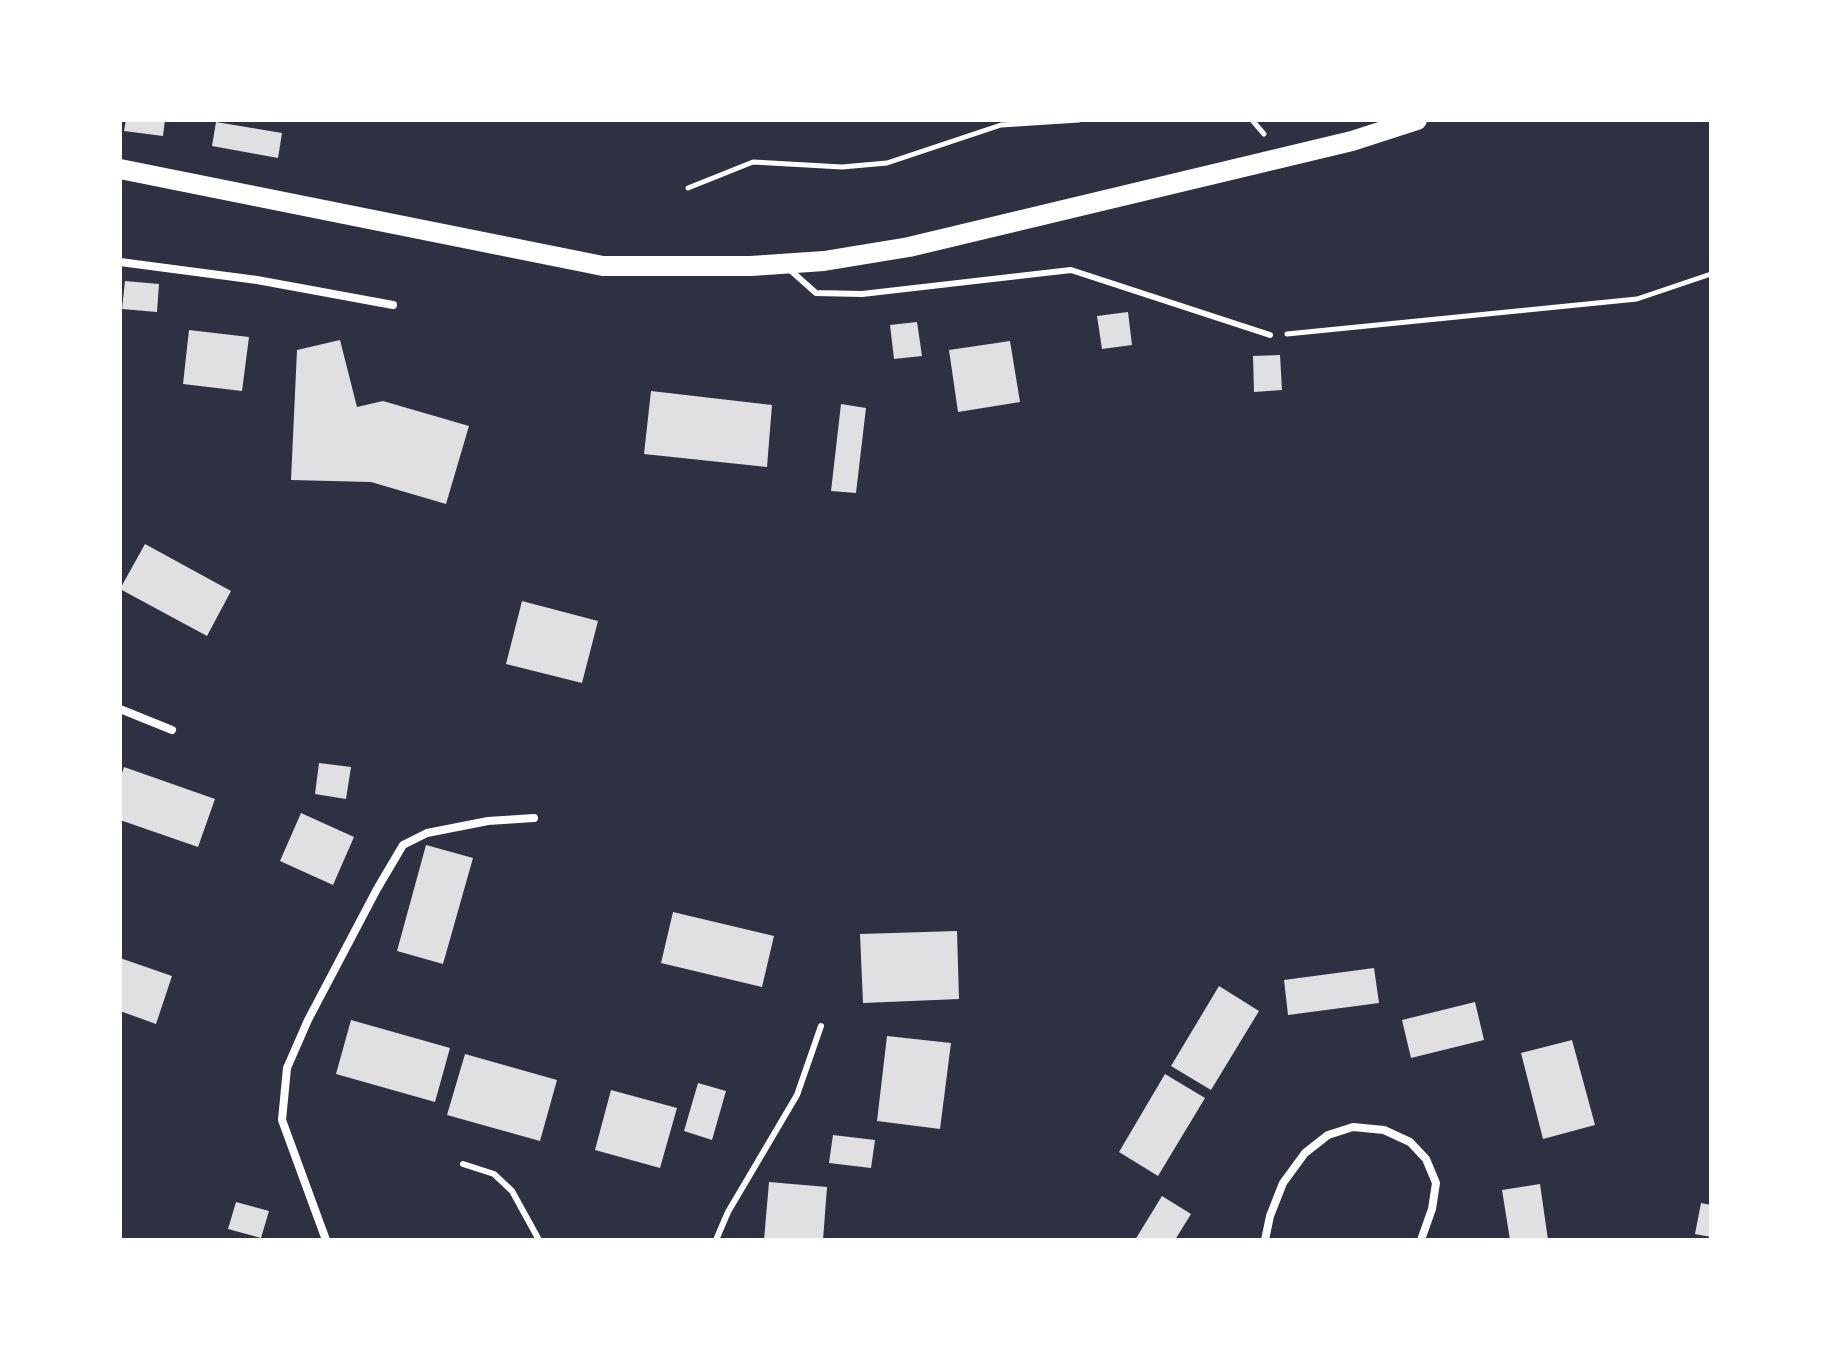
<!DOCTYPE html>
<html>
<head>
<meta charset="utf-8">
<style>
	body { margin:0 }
	#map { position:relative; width:1831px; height:1360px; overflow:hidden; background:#2d3142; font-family:Lato,sans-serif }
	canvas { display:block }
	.frame { position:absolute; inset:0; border:122px solid #fff; pointer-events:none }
</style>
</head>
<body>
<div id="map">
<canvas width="1831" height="1360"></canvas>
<div class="frame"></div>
</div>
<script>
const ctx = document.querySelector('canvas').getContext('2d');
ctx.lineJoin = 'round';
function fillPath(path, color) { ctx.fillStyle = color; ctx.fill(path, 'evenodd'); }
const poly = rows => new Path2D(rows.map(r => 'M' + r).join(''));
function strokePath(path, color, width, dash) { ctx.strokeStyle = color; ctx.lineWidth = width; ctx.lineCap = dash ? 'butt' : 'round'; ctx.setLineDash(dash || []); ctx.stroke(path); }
const building = poly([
	[126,120,165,120,163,136,124,131],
	[216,122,282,133,278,158,212,146],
	[125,281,159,284,157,312,122,309],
	[1128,312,1132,345,1102,349,1097,316],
	[917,322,922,356,894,359,890,325],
	[189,330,249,337,242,391,183,384],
	[340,340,357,407,383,401,469,426,446,504,371,482,291,480,297,350],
	[1010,341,1020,402,958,412,949,350],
	[1280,355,1282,390,1254,392,1253,356],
	[651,391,772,405,767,467,644,454],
	[841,404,866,408,856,493,831,491],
	[145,544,231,591,207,636,120,589],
	[522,601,598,621,582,683,506,664],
	[319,763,351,767,346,799,315,794],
	[124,767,215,799,198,847,120,820,120,779],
	[301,813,354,837,333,885,280,861],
	[426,845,473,858,443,964,397,951],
	[673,912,774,936,762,987,661,963],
	[957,931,959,999,863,1003,860,934],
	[120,958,172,976,156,1024,120,1011],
	[1374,968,1379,1003,1288,1015,1284,980],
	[1219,986,1259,1011,1211,1090,1171,1066],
	[1475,1002,1484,1040,1411,1058,1402,1020],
	[351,1020,450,1048,435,1102,336,1074],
	[887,1036,951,1043,940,1129,877,1121],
	[1572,1040,1595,1125,1543,1139,1521,1053],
	[465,1054,557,1080,540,1141,447,1115],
	[1165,1074,1205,1098,1158,1176,1119,1152],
	[698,1083,726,1091,712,1140,684,1131],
	[611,1090,677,1108,660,1168,595,1150],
	[833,1135,875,1140,871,1168,829,1163],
	[769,1182,827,1187,823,1240,764,1240],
	[1540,1184,1548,1240,1510,1240,1502,1190],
	[1162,1196,1191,1214,1175,1240,1135,1240],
	[236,1202,269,1211,261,1238,228,1229],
	[1701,1203,1711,1205,1711,1237,1695,1234]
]);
const path = poly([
	[1252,120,1264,134],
	[688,188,753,162,842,167,887,163,1001,125,1079,120],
	[1287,334,1637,299,1711,274]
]);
const service = poly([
	[789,269,816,293,862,294,1071,270,1270,335],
	[463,1164,494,1174,512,1191,539,1240],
	[716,1240,728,1212,797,1095,821,1026]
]);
const minor = poly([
	[120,262,257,280,393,305],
	[120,709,172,730],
	[326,1240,282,1120,287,1068,308,1020,377,889,403,845,427,833,488,821,534,818],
	[1265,1240,1270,1216,1283,1183,1305,1153,1328,1135,1353,1127,1384,1130,1410,1142,1426,1159,1436,1183,1432,1209,1421,1240]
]);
const primary = poly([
	[120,169,603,266,751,266,824,261,909,247,1352,141,1417,120]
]);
fillPath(building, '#e0e0e3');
strokePath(path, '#fff', 5);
strokePath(service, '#fff', 6);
strokePath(minor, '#fff', 8);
strokePath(primary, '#fff', 20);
</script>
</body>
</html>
